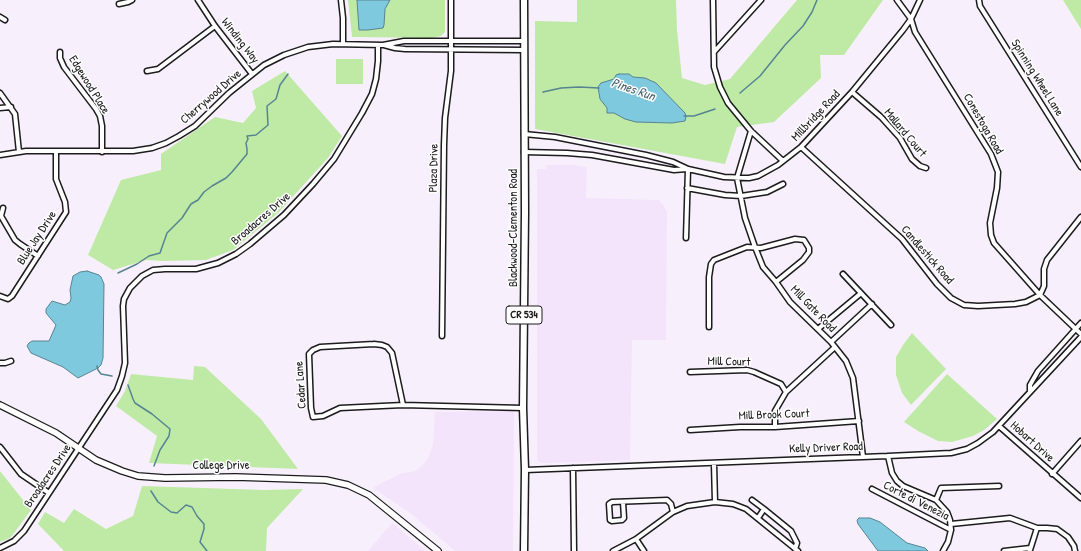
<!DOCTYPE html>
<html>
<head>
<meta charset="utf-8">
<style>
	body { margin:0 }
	canvas { display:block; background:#f8effd }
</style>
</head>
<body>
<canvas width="1081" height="551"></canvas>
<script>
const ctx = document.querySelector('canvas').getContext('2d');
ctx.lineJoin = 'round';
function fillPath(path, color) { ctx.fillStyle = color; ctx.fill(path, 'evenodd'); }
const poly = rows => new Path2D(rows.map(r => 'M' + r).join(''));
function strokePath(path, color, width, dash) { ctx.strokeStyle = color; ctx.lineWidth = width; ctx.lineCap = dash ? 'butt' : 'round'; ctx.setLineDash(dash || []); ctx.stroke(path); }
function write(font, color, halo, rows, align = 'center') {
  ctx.font = font + ' "Patrick Hand",sans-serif'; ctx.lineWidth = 3; ctx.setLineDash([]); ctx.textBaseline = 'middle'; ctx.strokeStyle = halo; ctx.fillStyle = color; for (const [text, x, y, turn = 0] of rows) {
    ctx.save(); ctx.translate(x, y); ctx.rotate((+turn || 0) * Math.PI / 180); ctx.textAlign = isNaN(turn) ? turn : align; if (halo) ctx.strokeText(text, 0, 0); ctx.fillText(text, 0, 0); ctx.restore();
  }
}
const built = poly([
	[546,165,574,165,587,167,586,198,659,200,663,205,667,212,666,340,632,340,630,460,543,463,539,462,537,460,537,169,546,169],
	[514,411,513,551,455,551,410,513,373,488,399,474,416,471,427,460,433,445,435,412],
	[392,523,426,551,368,551]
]);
const green = poly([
	[348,0,445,0,445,32,441,36,431,38,352,37],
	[577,0,676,0,677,30,682,78,705,85,730,79,797,0,883,0,844,55,820,55,821,78,774,122,737,127,725,164,535,129,535,21,577,22],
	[1063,0,1081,0,1081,29],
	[336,59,363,59,363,84,336,84],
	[285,71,342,136,328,158,278,213,233,250,206,260,163,261,146,260,113,270,88,255,121,180,161,170,161,154,215,117,243,123,256,108,252,91],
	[912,333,946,369,911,405,902,393,896,375,896,357,903,345],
	[194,366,205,367,261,419,298,469,149,463,157,436,116,406,125,391,131,374,193,380],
	[947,374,997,419,984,430,973,436,952,442,938,441,918,431,904,422],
	[0,471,31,510,12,536,8,539,0,542],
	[142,486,264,490,303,489,267,528,266,551,64,551,38,524,45,512,64,523,74,509,106,529,133,516]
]);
const water = poly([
	[357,0,390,0,385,9,384,25,383,28,368,30,359,30,357,0],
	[619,74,629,74,633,77,645,78,656,83,685,113,686,117,685,121,672,123,636,122,625,119,614,113,607,113,607,108,600,99,598,87,601,83,614,79,616,75,619,74],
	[87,271,99,275,101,277,104,284,103,358,101,365,98,368,78,378,63,367,31,353,27,346,29,343,32,341,49,341,56,325,46,313,46,309,52,301,65,305,70,302,71,298,70,290,73,276,80,272,87,271],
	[859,518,870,518,880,522,907,543,925,548,928,551,878,551,858,524,857,520,859,518]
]);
const stream = poly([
	[543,92,561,88,579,87,599,88],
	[740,93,760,76,785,45,803,26,812,12,817,0],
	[684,116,694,116,715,109],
	[118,273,137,264,149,256,160,253,167,233,182,218,191,204,198,200,204,192,212,186,226,178,232,172,247,154,247,149,246,143,248,139,247,136,256,135,268,125,267,106,276,99,280,85,288,74],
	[97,366,98,370,101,374,112,376],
	[128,385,133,399,135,403,152,414,170,429,169,436,160,450,154,466],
	[151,491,158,502,171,512,177,513,186,505,192,507,197,516,204,524,204,529,200,542,207,551]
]);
const street = poly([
	[198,0,215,26,252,74],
	[341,0,343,18,343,44],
	[713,0,714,67,720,87,728,103,751,131,783,161],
	[897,0,911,19,915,32,991,154,998,172,997,188,990,223,991,235,994,243,1040,295,1081,334],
	[979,0,980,6,1081,167],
	[119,4,128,2,132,0],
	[0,17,5,20],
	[384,45,395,48,405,49,524,50],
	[60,52,60,58,64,67,96,109,100,116,102,126,102,152],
	[714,52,761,0],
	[147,71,158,69,215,26],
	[852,92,881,117,900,138,912,159,920,166,926,168],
	[0,93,15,114,19,152],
	[0,108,11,107],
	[751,131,737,178,745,218,755,247,763,267,776,282,790,302,831,342,846,361,853,378,863,457],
	[524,134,555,137,646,155,673,162,688,169,724,177,749,178,758,176,778,165,801,147,852,92,903,30,911,19,920,0],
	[801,147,902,239,937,284,951,298,964,305,978,306,1015,304,1026,302,1040,295,1044,286,1044,269,1047,260,1081,217],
	[524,152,567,153,592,155,674,170,687,169],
	[0,155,26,151,133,151,152,148,166,143,179,136,195,126,229,93,264,65,284,55,308,47,333,44,383,45,404,41,524,41],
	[687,188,725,195,741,196,767,192,783,184],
	[3,208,1,216,15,240,20,244,38,256],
	[686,238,688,169],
	[843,274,891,325],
	[0,296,8,299,12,296,66,212,65,202,56,179,56,151],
	[709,327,709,277,711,264,714,260,747,247,761,248,795,239,804,240,809,248,809,252,803,260,776,282],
	[818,329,860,294],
	[442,336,444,145,445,118,451,71,451,0],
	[831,342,872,304],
	[374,344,382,345,387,347,392,353,403,405,340,408,323,416,313,417,311,408,309,354,313,350,320,347,374,344],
	[0,363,5,363,11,361],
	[690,372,747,370,754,372,781,384,786,392],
	[1030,392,1030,385,1038,371,1081,323],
	[403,405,523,408],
	[999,426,1081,498],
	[775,427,775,411,786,392,835,347],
	[690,430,740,427,775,427,859,421],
	[0,447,21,474,49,493],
	[888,456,892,473,897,481,903,486,936,500,947,512,950,520,951,530,948,542,943,551],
	[714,464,715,502],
	[573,468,574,551],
	[525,470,888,456,951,453,967,449,978,443,993,432,1081,337],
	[1052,474,1081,441],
	[872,489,951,530],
	[752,500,764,509],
	[936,500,941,488,999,486],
	[623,502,624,518,622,520,612,521,610,520,609,504,612,502,667,500,671,504,673,512],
	[758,518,764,509,791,531,797,543,795,549],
	[951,524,1010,518,1037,528,1047,528,1057,529,1068,537,1074,546,1075,551],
	[636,539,644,551],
	[0,548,14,541,24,531,117,390,122,376,125,363,123,306,124,299,130,288,142,276,153,270,165,269,196,269,218,263,236,254,250,244,284,215,313,184,334,159,362,113,372,94,376,79,378,61,378,45],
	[1030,550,1037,528],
	[613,551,636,539,673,512,687,506,715,502,733,504,746,509,798,551],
	[1004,551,1030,548]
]);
const secondary = poly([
	[0,405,56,433,96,460,122,471,138,476,165,478,236,477,326,480,348,485,369,495,438,551]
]);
const primary = poly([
	[524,551,525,470,523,408,525,212,524,0]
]);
const shields = [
	[524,315,36]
];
const shieldNames = [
	["CR 534",524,315]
];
const streetNames = [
	["Winding Way",240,41,52],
	["Spinning Wheel Lane",1037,78,58],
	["Edgewood Place",89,85,58],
	["Cherrywood Drive",211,97,-41],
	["Millbridge Road",816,116,-47],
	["Conestoga Road",983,124,60],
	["Mallard Court",905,133,50],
	["Plaza Drive",434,168,-89],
	["Broadacres Drive",261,219,-41],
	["Blackwood-Clementon Road",514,228,-90],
	["Blue Jay Drive",37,238,-57],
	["Candlestick Road",927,255,49],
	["Mill Gate Road",813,309,46],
	["Mill Court",729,362,1],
	["Cedar Lane",301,385,-94],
	["Mill Brook Court",774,415,-2],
	["Hobart Drive",1032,442,42],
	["Kelly Driver Road",826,448,-2],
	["College Drive",221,466],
	["Broadacres Drive",48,476,-56],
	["Corte di Venezia",916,501,27]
];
const waterNames = [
	["Pines Run",633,90,19]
];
fillPath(built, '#f3e4fc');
fillPath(green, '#bfeaa6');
fillPath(water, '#7fc9df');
strokePath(water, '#578491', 1);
strokePath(stream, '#578491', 1.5);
strokePath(street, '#1c1c1c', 7);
strokePath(secondary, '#1c1c1c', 8);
strokePath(primary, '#1c1c1c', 9);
strokePath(street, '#fff', 4);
strokePath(secondary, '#fff', 5.5);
strokePath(primary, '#fff', 6);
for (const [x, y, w] of shields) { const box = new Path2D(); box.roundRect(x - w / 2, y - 9, w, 18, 3); ctx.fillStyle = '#fff'; ctx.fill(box); strokePath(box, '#1c1c1c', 1); }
write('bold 11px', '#1c1c1c', null, shieldNames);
write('12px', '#1c1c1c', '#fff', streetNames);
write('italic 13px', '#44616a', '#fff', waterNames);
</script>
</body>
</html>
